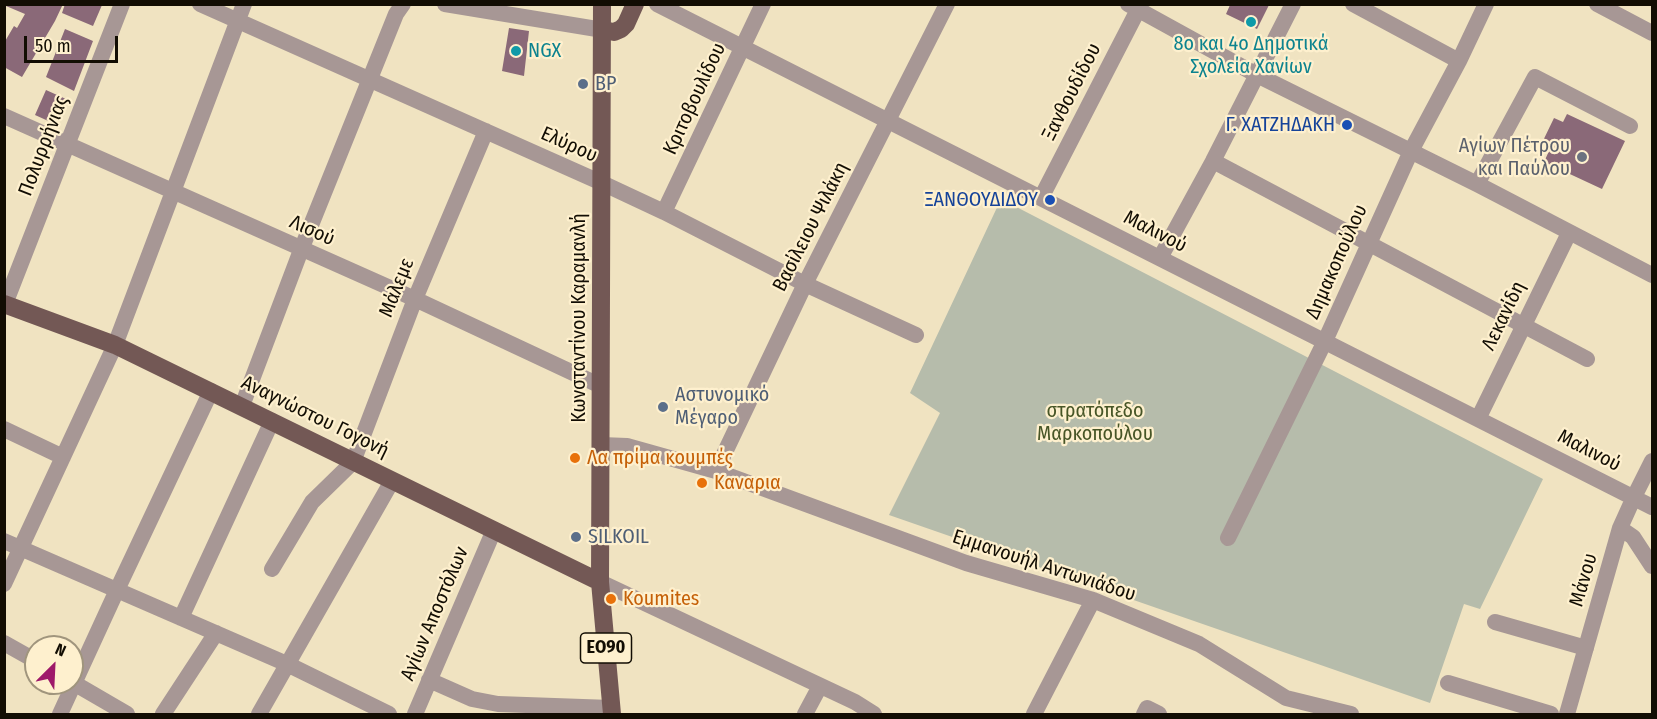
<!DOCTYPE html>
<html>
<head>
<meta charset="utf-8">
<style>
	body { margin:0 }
	#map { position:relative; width:1657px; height:719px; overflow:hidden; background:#f0e3c1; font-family:"Fira Sans Condensed",sans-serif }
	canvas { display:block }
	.frame { position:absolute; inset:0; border:6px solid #120d03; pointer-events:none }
	.north { position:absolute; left:24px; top:635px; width:60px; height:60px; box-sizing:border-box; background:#fef0ce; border:2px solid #a0957d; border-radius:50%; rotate:24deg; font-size:16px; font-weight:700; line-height:24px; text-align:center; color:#120d03 }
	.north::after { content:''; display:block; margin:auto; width:21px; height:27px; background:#9e196a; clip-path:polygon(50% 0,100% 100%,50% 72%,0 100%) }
	.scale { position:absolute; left:24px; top:36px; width:94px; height:27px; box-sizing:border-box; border:3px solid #120d03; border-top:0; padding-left:8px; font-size:18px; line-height:21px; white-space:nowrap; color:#120d03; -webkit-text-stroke:4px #fef0ce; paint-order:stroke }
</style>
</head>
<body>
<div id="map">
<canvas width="1657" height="719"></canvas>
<div class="frame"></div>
<div class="north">N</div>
<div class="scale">50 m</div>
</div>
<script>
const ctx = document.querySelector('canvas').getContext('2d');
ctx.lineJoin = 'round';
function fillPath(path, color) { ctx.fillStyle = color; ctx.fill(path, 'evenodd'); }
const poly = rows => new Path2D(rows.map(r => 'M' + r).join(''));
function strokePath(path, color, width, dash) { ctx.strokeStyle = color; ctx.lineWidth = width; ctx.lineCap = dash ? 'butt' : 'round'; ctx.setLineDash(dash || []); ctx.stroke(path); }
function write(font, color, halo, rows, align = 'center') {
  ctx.font = font + ' "Fira Sans Condensed",sans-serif'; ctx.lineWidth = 4.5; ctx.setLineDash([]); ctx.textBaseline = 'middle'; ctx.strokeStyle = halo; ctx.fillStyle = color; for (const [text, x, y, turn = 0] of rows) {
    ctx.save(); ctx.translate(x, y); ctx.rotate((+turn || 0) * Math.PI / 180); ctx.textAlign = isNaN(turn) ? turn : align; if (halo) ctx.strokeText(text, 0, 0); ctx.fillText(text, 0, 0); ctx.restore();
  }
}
const green = poly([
	[1001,199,1543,479,1480,609,1464,604,1430,703,889,515,940,413,910,393]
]);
const building = poly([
	[7,4,63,4,55,21,22,77,4,67,4,43,14,26,17,28,25,14,6,6],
	[65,4,100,4,102,5,93,26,62,13],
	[1230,5,1269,5,1257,29,1226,14],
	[509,28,529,31,524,76,502,71],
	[65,29,93,41,74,91,46,77],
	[46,90,66,99,55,124,35,115],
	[1567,114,1625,141,1602,189,1544,162,1549,151,1540,147,1554,118,1563,122]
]);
const minor = poly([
	[200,4,602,183,664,212,805,284,916,335],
	[445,4,603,30],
	[657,4,1652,507],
	[1128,4,1257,75,1477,184,1652,275],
	[1353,4,1459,61],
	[1597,4,1652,33],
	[4,116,415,299,601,386],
	[1213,161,1587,359],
	[1477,184,1535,77,1630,126],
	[1041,198,1141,4],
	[664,212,763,4],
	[1160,258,1213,161,1293,4],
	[5,304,122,4],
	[242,406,301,250,396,14,403,4],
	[1478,419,1569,233],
	[4,429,63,457],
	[601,445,627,446,716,471,966,563,1093,600,1199,644,1286,698,1351,714],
	[716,471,805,284,947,4],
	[1620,528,1633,537,1652,566],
	[1228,538,1325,341,1411,151,1459,61,1486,4],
	[4,541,287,664,389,714],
	[272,569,312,502,353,462,415,299,486,131],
	[600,582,855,702,874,714],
	[4,584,115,345,244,4],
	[181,618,272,421],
	[1495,622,1586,648],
	[4,643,36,661],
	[429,680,472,699,498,704,611,708],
	[72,682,127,714],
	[1448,683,1551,714],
	[60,714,117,590,211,391],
	[163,714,216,633],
	[259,714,392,481],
	[415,714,494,530],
	[805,714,820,686],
	[1034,714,1093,600],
	[1144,714,1147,708,1159,714],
	[1567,714,1620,528,1634,497,1652,461]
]);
const major = poly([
	[602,4,600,582,612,714],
	[603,30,614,32,621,29,626,24,635,4],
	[4,304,115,345,600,582]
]);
const markers = [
	[1251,22,6,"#0f9aa8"],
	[516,51,6,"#0f9aa8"],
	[583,84,6,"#5c6f8a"],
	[1347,125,6,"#1a4fb4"],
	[1582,157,6,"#6b7280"],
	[1050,200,6,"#1a4fb4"],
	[663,407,6,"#5c6f8a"],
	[575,458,6,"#e8710a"],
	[702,483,6,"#e8710a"],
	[576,537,6,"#5c6f8a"],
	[611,599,6,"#e8710a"]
];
const shields = [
	[606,648,51]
];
const shieldNames = [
	["ΕΟ90",606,648]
];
const cultureNames = [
	["8ο και 4ο Δημοτικά",1251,44],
	["Σχολεία Χανίων",1251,67],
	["NGX",528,51,"left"]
];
const serviceNames = [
	["BP",595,84],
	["Αστυνομικό",675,395],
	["Μέγαρο",675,418],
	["SILKOIL",588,537]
];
const streetNames = [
	["Ξανθουδίδου",1072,92,-63],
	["Κριτοβουλίδου",695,99,-65],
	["Ελύρου",569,145,24],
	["Πολυρρήνιας",44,146,-69],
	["Βασίλειου Ψιλάκη",811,227,-63],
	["Λισού",312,231,24],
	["Μαλινού",1155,232,27],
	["Δημακοπούλου",1337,262,-66],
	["Μάλεμε",397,288,-68],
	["Λεκανίδη",1504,316,-64],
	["Κωνσταντίνου Καραμανλή",579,318,-90],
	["Αναγνώστου Γογονή",315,417,26],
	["Μαλινού",1589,451,27],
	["Εμμανουήλ Αντωνιάδου",1044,566,18],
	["Μάνου",1584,580,-74],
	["Αγίων Αποστόλων",435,614,-67]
];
const transitNames = [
	["Γ. ΧΑΤΖΗΔΑΚΗ",1335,125],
	["ΞΑΝΘΟΥΔΙΔΟΥ",1038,200]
];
const worshipNames = [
	["Αγίων Πέτρου",1570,146],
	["και Παύλου",1570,169]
];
const parkNames = [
	["στρατόπεδο",1095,411],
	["Μαρκοπούλου",1095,434]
];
const foodNames = [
	["Λα πρίμα κουμπές",587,458],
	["Καναρια",714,483],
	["Koumites",623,599]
];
fillPath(green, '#b6bcab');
fillPath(building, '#8a6978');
strokePath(minor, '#a79795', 16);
strokePath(major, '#735855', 18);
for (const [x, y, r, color] of markers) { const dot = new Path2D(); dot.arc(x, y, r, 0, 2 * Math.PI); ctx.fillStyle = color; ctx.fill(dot); strokePath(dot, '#fef0ce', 2); }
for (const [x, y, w] of shields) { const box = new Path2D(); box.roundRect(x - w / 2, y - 15, w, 30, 4.5); ctx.fillStyle = '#fef0ce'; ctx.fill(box); strokePath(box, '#120d03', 1.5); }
write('bold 18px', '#120d03', null, shieldNames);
write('20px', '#0d838f', '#fef0ce', cultureNames);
write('20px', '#4e5e75', '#fef0ce', serviceNames, 'left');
write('20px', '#120d03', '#fef0ce', streetNames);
write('20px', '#164399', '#fef0ce', transitNames, 'right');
write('20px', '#5b616d', '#fef0ce', worshipNames, 'right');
write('20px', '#475526', '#fef0ce', parkNames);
write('20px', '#c56008', '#fef0ce', foodNames, 'left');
</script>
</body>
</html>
